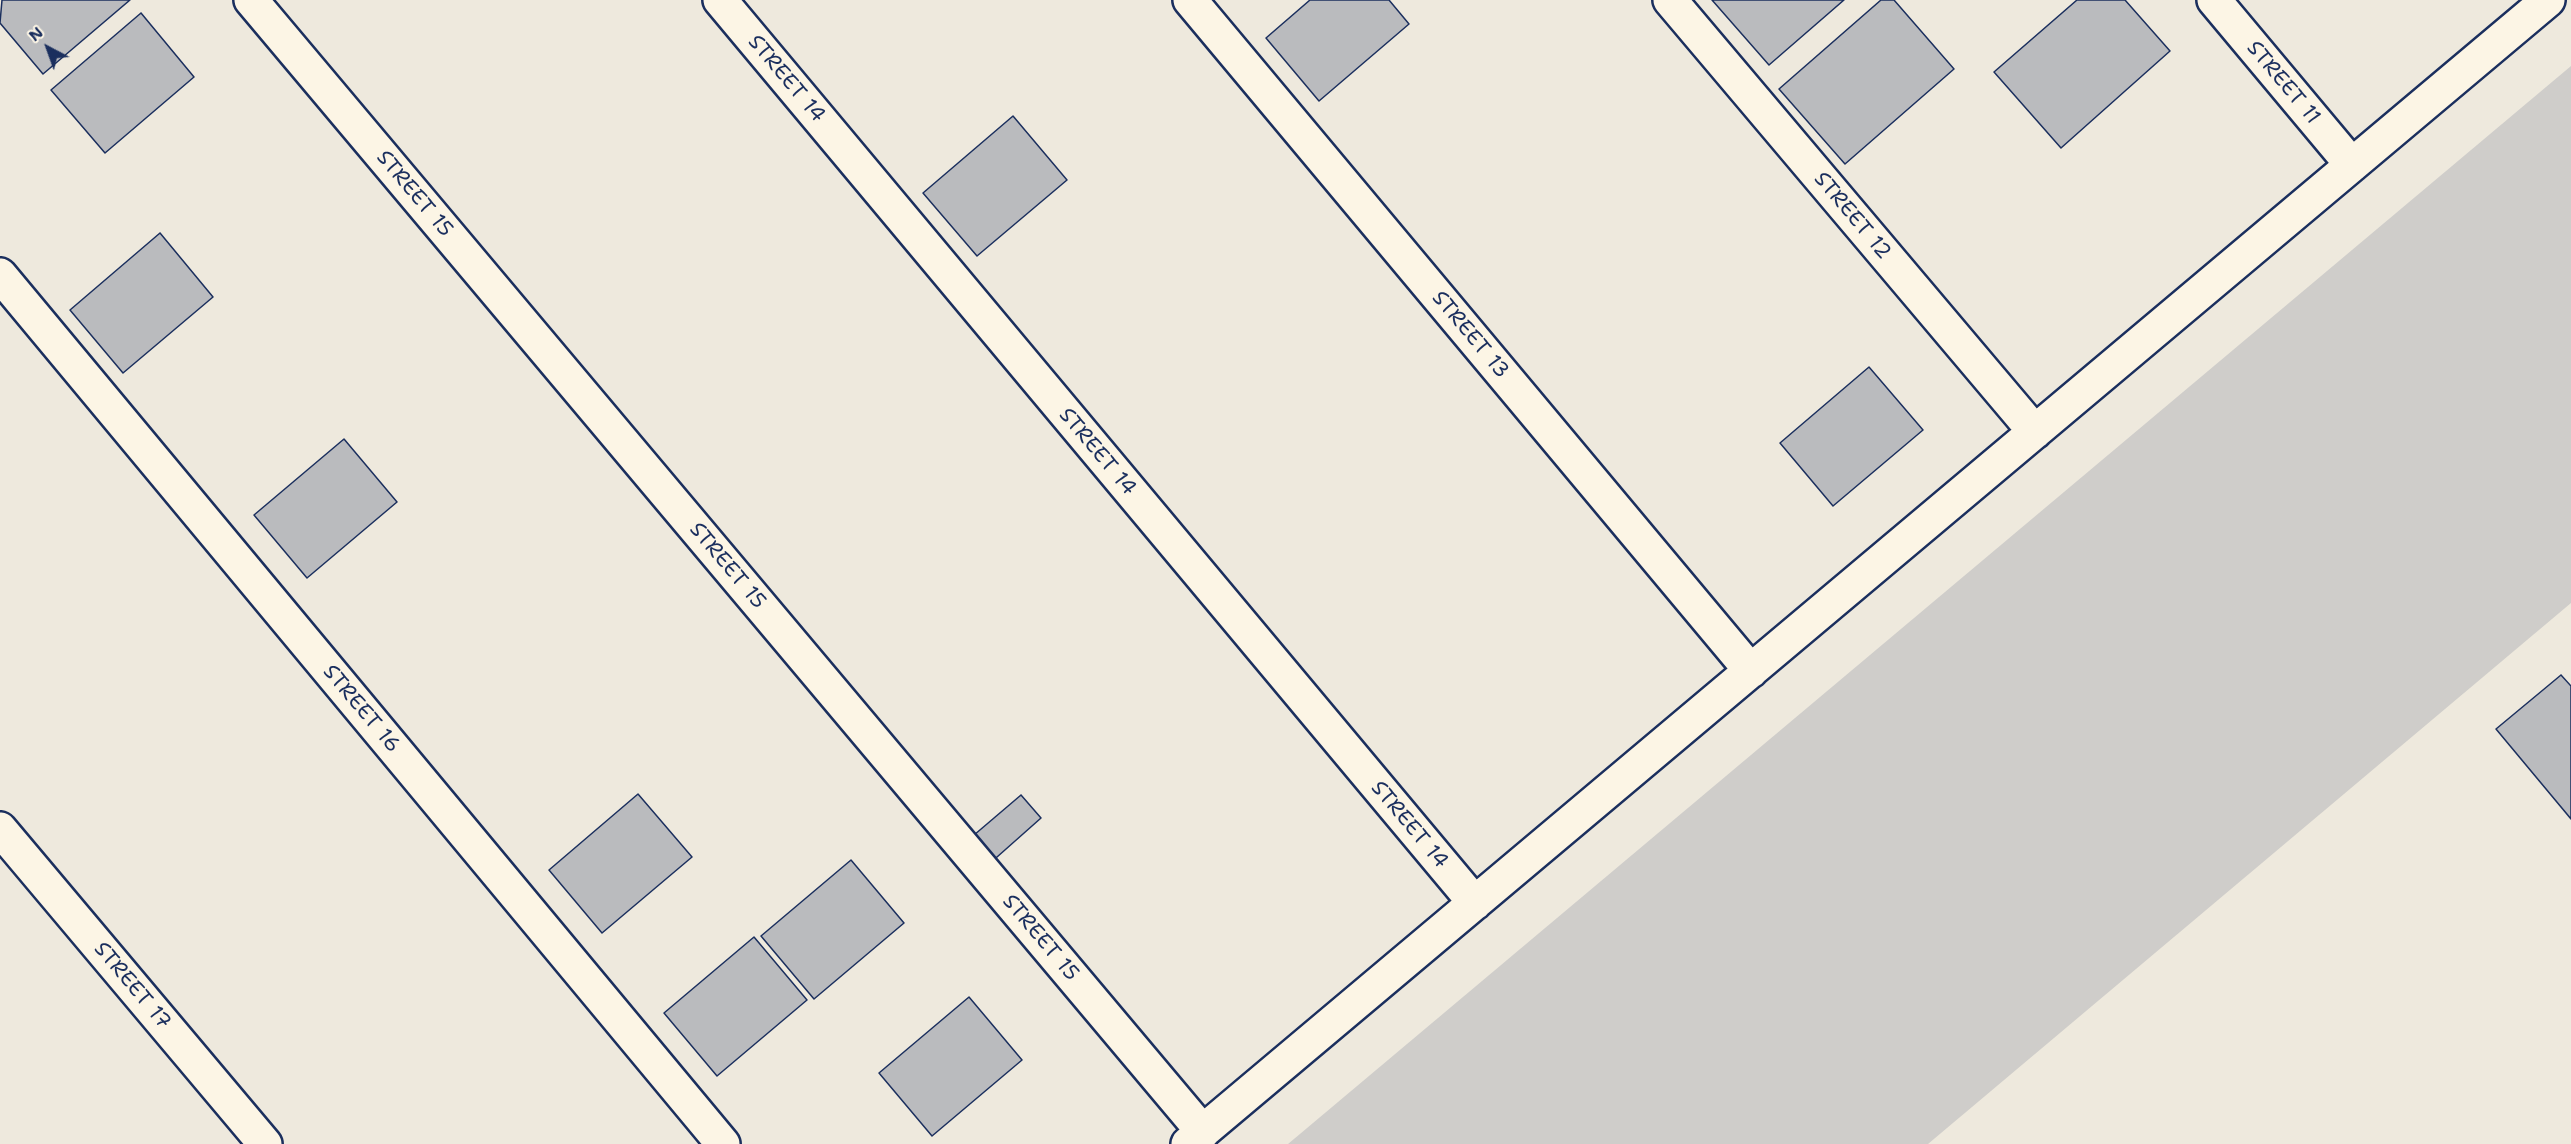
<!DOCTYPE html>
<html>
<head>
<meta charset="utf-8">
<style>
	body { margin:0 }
	#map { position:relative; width:2571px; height:1144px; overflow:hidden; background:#eee9dd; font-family:"Shantell Sans",sans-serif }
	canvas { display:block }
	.north { position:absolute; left:18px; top:18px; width:60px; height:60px; -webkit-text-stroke:4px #fcf5e5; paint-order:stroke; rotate:319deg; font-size:16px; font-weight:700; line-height:24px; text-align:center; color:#1b2f5e }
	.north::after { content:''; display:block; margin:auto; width:21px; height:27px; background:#1b2f5e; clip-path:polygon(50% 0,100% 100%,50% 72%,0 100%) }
</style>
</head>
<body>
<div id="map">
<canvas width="2571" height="1144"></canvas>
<div class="north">N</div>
</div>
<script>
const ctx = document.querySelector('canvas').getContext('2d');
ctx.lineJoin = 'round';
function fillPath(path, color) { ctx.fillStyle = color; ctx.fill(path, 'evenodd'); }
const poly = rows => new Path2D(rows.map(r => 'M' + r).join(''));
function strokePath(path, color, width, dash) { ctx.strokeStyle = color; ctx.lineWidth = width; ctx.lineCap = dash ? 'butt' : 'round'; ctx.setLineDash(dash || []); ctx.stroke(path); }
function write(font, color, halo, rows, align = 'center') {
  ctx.font = font + ' "Shantell Sans",sans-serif'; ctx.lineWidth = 6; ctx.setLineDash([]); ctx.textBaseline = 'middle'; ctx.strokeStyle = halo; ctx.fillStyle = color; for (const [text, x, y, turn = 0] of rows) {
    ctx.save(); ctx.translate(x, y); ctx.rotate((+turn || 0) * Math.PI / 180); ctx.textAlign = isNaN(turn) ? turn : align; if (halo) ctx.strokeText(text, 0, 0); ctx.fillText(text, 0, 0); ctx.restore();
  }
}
const green = poly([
	[2571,66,2571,603,1928,1144,1288,1144]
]);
const building = poly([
	[2,0,130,0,43,74,0,23,2,0],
	[1310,0,1389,0,1409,24,1319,101,1266,38,1310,0],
	[1712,0,1844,0,1769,65,1712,0],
	[1881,0,1894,0,1954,69,1845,164,1779,89,1881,0],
	[2077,0,2125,0,2170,51,2061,148,1994,72,2077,0],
	[141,13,194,77,105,153,51,90,141,13],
	[1013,116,1067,180,977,256,923,193,1013,116],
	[160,233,213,297,123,373,70,310,160,233],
	[1869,367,1923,430,1833,506,1780,443,1869,367],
	[344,439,397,502,307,578,254,515,344,439],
	[2561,675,2571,686,2571,819,2496,729,2561,675],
	[638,794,692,857,602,933,549,870,638,794],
	[1021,795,1041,818,988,865,967,841,1021,795],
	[851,860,904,923,814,999,761,936,851,860],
	[754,937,807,1000,717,1076,664,1013,754,937],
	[969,997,1022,1060,932,1136,879,1073,969,997]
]);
const minor = poly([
	[251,0,1203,1132],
	[720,0,1475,903],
	[1190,0,1751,671],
	[1670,0,2035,432],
	[2214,0,2352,165],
	[0,275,723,1144],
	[0,829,265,1144],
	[1188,1144,2548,0]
]);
const streetNames = [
	["STREET 14",786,79,50],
	["STREET 11",2283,83,50],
	["STREET 15",414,194,50],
	["STREET 12",1852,216,50],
	["STREET 13",1470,335,50],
	["STREET 14",1097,452,50],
	["STREET 15",727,566,50],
	["STREET 16",361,709,50],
	["STREET 14",1409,825,50],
	["STREET 15",1040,938,50],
	["STREET 17",132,986,50]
];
fillPath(green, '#cfcdca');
fillPath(building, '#babbbe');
strokePath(building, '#1b2f5e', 1.5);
strokePath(minor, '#1b2f5e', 38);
strokePath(minor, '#fcf5e5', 33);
write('21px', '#1b2f5e', '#fcf5e5', streetNames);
</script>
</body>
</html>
